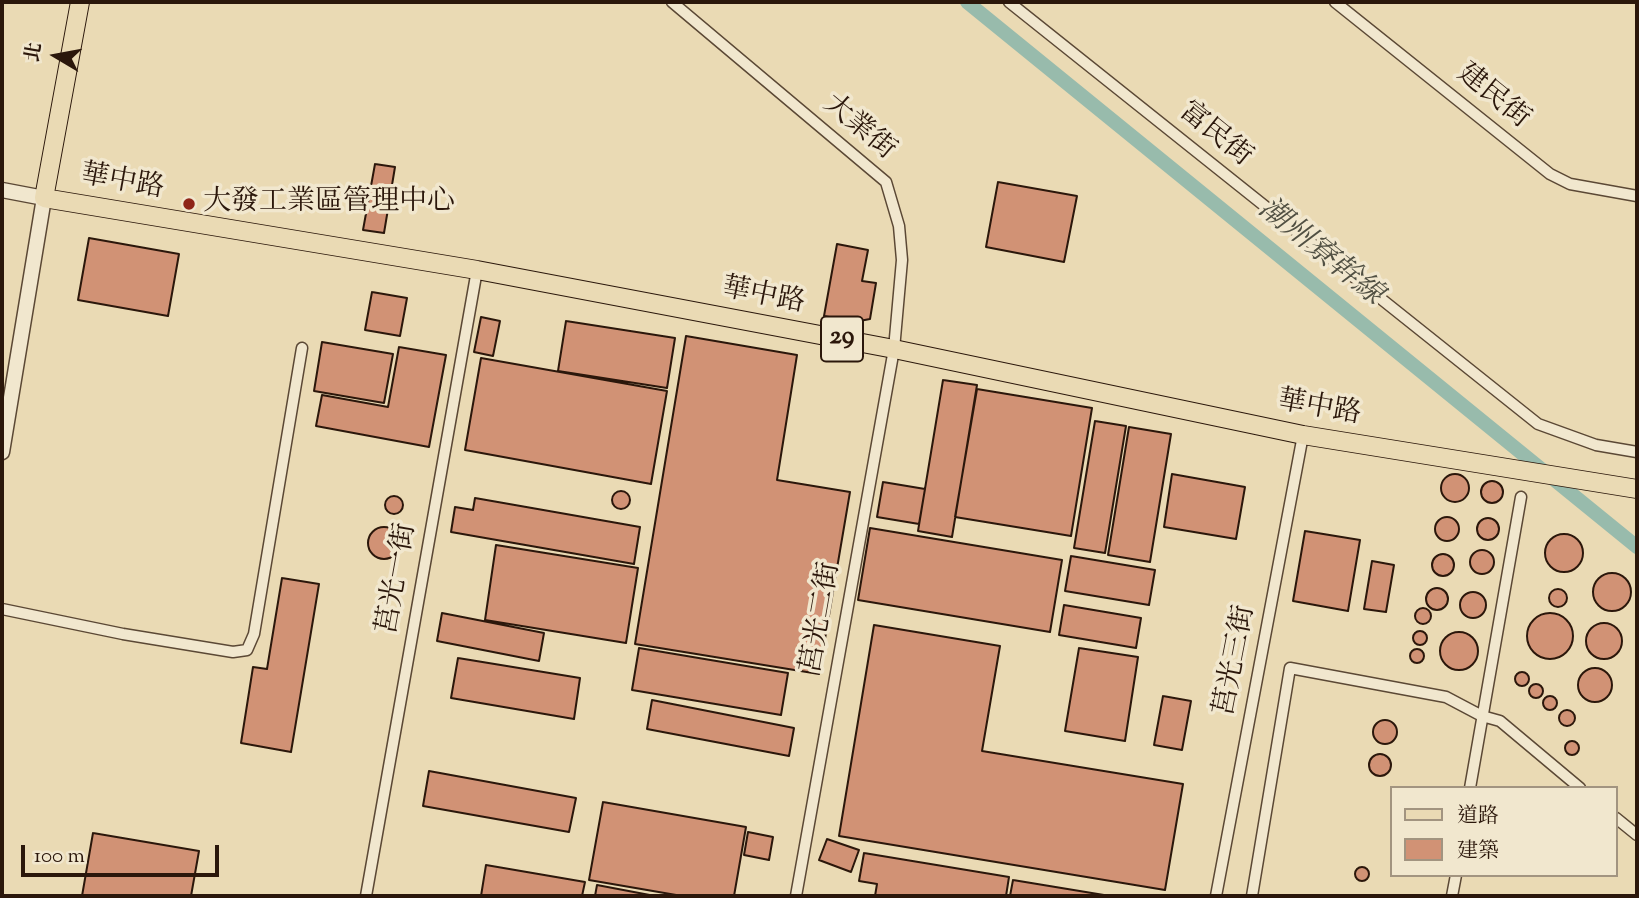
<!DOCTYPE html>
<meta charset="utf-8">
<style>
body{margin:0}
#map{position:relative;width:1639px;height:898px;overflow:hidden;background:#eadab4;font-family:"Sorts Mill Goudy","Noto Serif TC",serif}
canvas{display:block}
.frame{position:absolute;inset:0;border:4px solid #2b170b;pointer-events:none}
.legend{position:absolute;left:1390px;top:786px;width:228px;height:91px;box-sizing:border-box;background:#f1e7ce;border:2px solid #a29480;margin:0;padding:9px 12px;list-style:none;font-size:21px;color:#2b170b}
.legend li{display:flex;align-items:center;gap:14px;height:35px}
.legend b{width:35px;border:2px solid #a29480}
.north{position:absolute;left:21px;top:21px;width:70px;height:70px;-webkit-text-stroke:5px #f1e7ce;paint-order:stroke;rotate:280deg;font-size:19px;font-weight:700;line-height:28px;text-align:center;color:#2b170b}
.north::after{content:'';display:block;margin:auto;width:24px;height:32px;background:#2b170b;clip-path:polygon(50% 0,100% 100%,50% 72%,0 100%)}
.scale{position:absolute;left:21px;top:845px;width:198px;height:32px;box-sizing:border-box;border:4px solid #2b170b;border-top:0;padding-left:9px;font-size:21px;line-height:24px;white-space:nowrap;color:#2b170b;-webkit-text-stroke:5px #f1e7ce;paint-order:stroke}
</style>
<div id="map">
<canvas width="1639" height="898"></canvas>
<div class="frame"></div>
<ul class="legend">
<li><b style="height:9px;background:#eadab4"></b>道路</li>
<li><b style="height:19px;background:#d19275"></b>建築</li>
</ul>
<div class="north">北</div>
<div class="scale">100 m</div>
</div>
<script>
const ctx = document.querySelector('canvas').getContext('2d');
ctx.lineJoin = 'round';
function poly(rows) {
  const path = new Path2D();
  for (const r of rows) {
    if (r.length === 3) {
      path.moveTo(r[0] + r[2], r[1]);
      path.arc(r[0], r[1], r[2], 0, 2 * Math.PI);
      continue;
    }
    path.moveTo(r[0], r[1]);
    for (let i = 2; i < r.length; i += 2) path.lineTo(r[i], r[i + 1]);
  }
  return path;
}
function trace(path, color, width, dash) {
  ctx.strokeStyle = color;
  ctx.lineWidth = width;
  ctx.lineCap = dash ? 'butt' : 'round';
  ctx.setLineDash(dash || []);
  ctx.stroke(path);
}
function fillPath(path, color) {
  ctx.fillStyle = color;
  ctx.fill(path, 'evenodd');
}
function label(font, color, halo, rows, align = 'center') {
  ctx.font = font + ' "Sorts Mill Goudy","Noto Serif TC",serif';
  ctx.lineWidth = 7;
  ctx.setLineDash([]);
  ctx.textBaseline = 'middle';
  ctx.strokeStyle = halo;
  ctx.fillStyle = color;
  for (const [text, x, y, turn = 0] of rows) {
    ctx.save();
    ctx.translate(x, y);
    ctx.rotate((+turn || 0) * Math.PI / 180);
    ctx.textAlign = isNaN(turn) ? turn : align;
    if (halo) ctx.strokeText(text, 0, 0);
    ctx.fillText(text, 0, 0);
    ctx.restore();
  }
}
trace(poly([
 [967,2,1637,547]
]), '#98bbac', 14);
const building = poly([
 [375,164,395,167,384,233,363,230,375,164],
 [998,182,1077,196,1064,262,986,247,998,182],
 [89,238,179,254,168,316,78,300,89,238],
 [837,244,868,250,862,281,876,283,870,319,854,322,824,316,837,244],
 [372,292,407,298,400,336,365,330,372,292],
 [481,317,500,321,493,356,474,352,481,317],
 [566,321,675,338,667,388,558,371,566,321],
 [686,336,797,355,777,480,850,492,819,674,635,644,686,336],
 [322,342,393,354,384,403,314,391,322,342],
 [399,347,446,355,429,447,316,426,322,395,388,407,399,347],
 [481,358,667,391,651,484,465,450,481,358],
 [943,380,977,385,952,537,918,531,943,380],
 [977,389,1092,408,1071,536,955,517,977,389],
 [1095,421,1126,426,1105,553,1074,548,1095,421],
 [1129,427,1171,434,1150,562,1108,555,1129,427],
 [1455,488,14],
 [1172,474,1245,487,1236,539,1164,527,1172,474],
 [1492,492,11],
 [883,482,925,489,919,524,877,517,883,482],
 [621,500,9],
 [394,505,9],
 [475,498,640,527,634,564,451,532,455,507,473,510,475,498],
 [1447,529,12],
 [1488,529,11],
 [384,543,16],
 [870,528,1062,560,1050,632,858,600,870,528],
 [1305,531,1360,540,1348,611,1293,601,1305,531],
 [1564,553,19],
 [496,545,638,568,626,643,485,620,496,545],
 [1482,562,12],
 [1443,565,11],
 [1071,556,1155,570,1149,605,1065,591,1071,556],
 [1372,561,1394,565,1386,612,1364,609,1372,561],
 [1612,592,19],
 [282,578,319,584,291,752,241,743,253,667,267,669,282,578],
 [1437,599,11],
 [1558,598,9],
 [1473,605,13],
 [1064,605,1141,618,1136,648,1059,635,1064,605],
 [1423,616,8],
 [1550,636,23],
 [442,613,544,633,539,661,437,641,442,613],
 [1604,641,18],
 [874,625,1000,646,982,751,1183,784,1165,890,839,836,874,625],
 [1420,638,7],
 [1459,651,19],
 [639,648,788,673,781,715,632,690,639,648],
 [1079,648,1138,657,1125,741,1065,731,1079,648],
 [1417,656,7],
 [458,658,580,678,574,719,451,698,458,658],
 [1595,685,17],
 [1522,679,7],
 [1536,691,7],
 [1163,696,1191,701,1182,750,1154,745,1163,696],
 [1550,703,7],
 [652,700,794,728,789,756,647,729,652,700],
 [1567,718,8],
 [1385,732,12],
 [1572,748,7],
 [1380,765,11],
 [429,771,576,798,569,832,423,806,429,771],
 [603,802,746,827,734,896,682,896,589,880,603,802],
 [748,832,773,837,769,860,744,855,748,832],
 [93,833,199,851,191,896,82,896,93,833],
 [827,839,859,850,851,872,819,860,827,839],
 [864,853,1009,877,1006,896,875,896,877,884,859,881,864,853],
 [486,865,585,882,582,896,481,896,486,865],
 [1362,874,7],
 [1013,880,1110,896,1010,896,1013,880],
 [597,885,655,896,595,896,597,885]
]);
fillPath(building, '#d19275');
trace(building, '#2b170b', 2);
const minor = poly([
 [672,2,886,182,899,226,902,260,894,349,796,896],
 [1009,2,1538,424,1596,445,1637,452],
 [1335,2,1550,174,1570,184,1637,196],
 [2,609,123,634,233,652,247,650,254,634,302,348],
 [1470,788,1521,497],
 [1616,818,1637,835],
 [366,896,477,270],
 [1216,896,1303,435],
 [1252,896,1290,668,1446,697,1482,716,1500,721,1580,788],
 [1452,896,1456,875]
]);
const tertiary = poly([
 [2,190,44,198,2,452]
]);
const primary = poly([
 [80,2,44,198,477,270,894,349,1303,435,1637,489]
]);
trace(minor, '#5b4835', 13);
trace(tertiary, '#5b4835', 17);
trace(primary, '#2b170b', 20);
trace(minor, '#f1e7ce', 10);
trace(tertiary, '#f1e7ce', 14);
trace(primary, '#eadab4', 18);
for (const [x, y, r, color] of [
 [189,204,7,"#8f2418"]
]) {
  const dot = new Path2D();
  dot.arc(x, y, r, 0, 2 * Math.PI);
  ctx.fillStyle = color;
  ctx.fill(dot);
  trace(dot, '#f1e7ce', 2.5);
}
for (const [x, y, w] of [
 [842,339,42]
]) {
  const box = new Path2D();
  box.roundRect(x - w / 2, y - 22.5, w, 45, 5);
  ctx.fillStyle = '#f1e7ce';
  ctx.fill(box);
  trace(box, '#2b170b', 2);
}
label('bold 26px', '#2b170b', null, [
 ["29",842,339]
]);
label('28px', '#2b170b', '#f1e7ce', [
 ["建民街",1492,98,39],
 ["大業街",858,129,40],
 ["富民街",1214,136,39],
 ["華中路",122,184,10],
 ["華中路",763,298,11],
 ["華中路",1319,410,10],
 ["莒光一街",399,579,-80],
 ["莒光二街",823,618,-80],
 ["莒光三街",1237,661,-79]
]);
label('28px', '#2b170b', '#f1e7ce', [
 ["大發工業區管理中心",203,204]
], 'left');
label('italic 30px', '#515043', '#f1e7ce', [
 ["潮州寮幹線",1319,254,39]
]);
</script>
